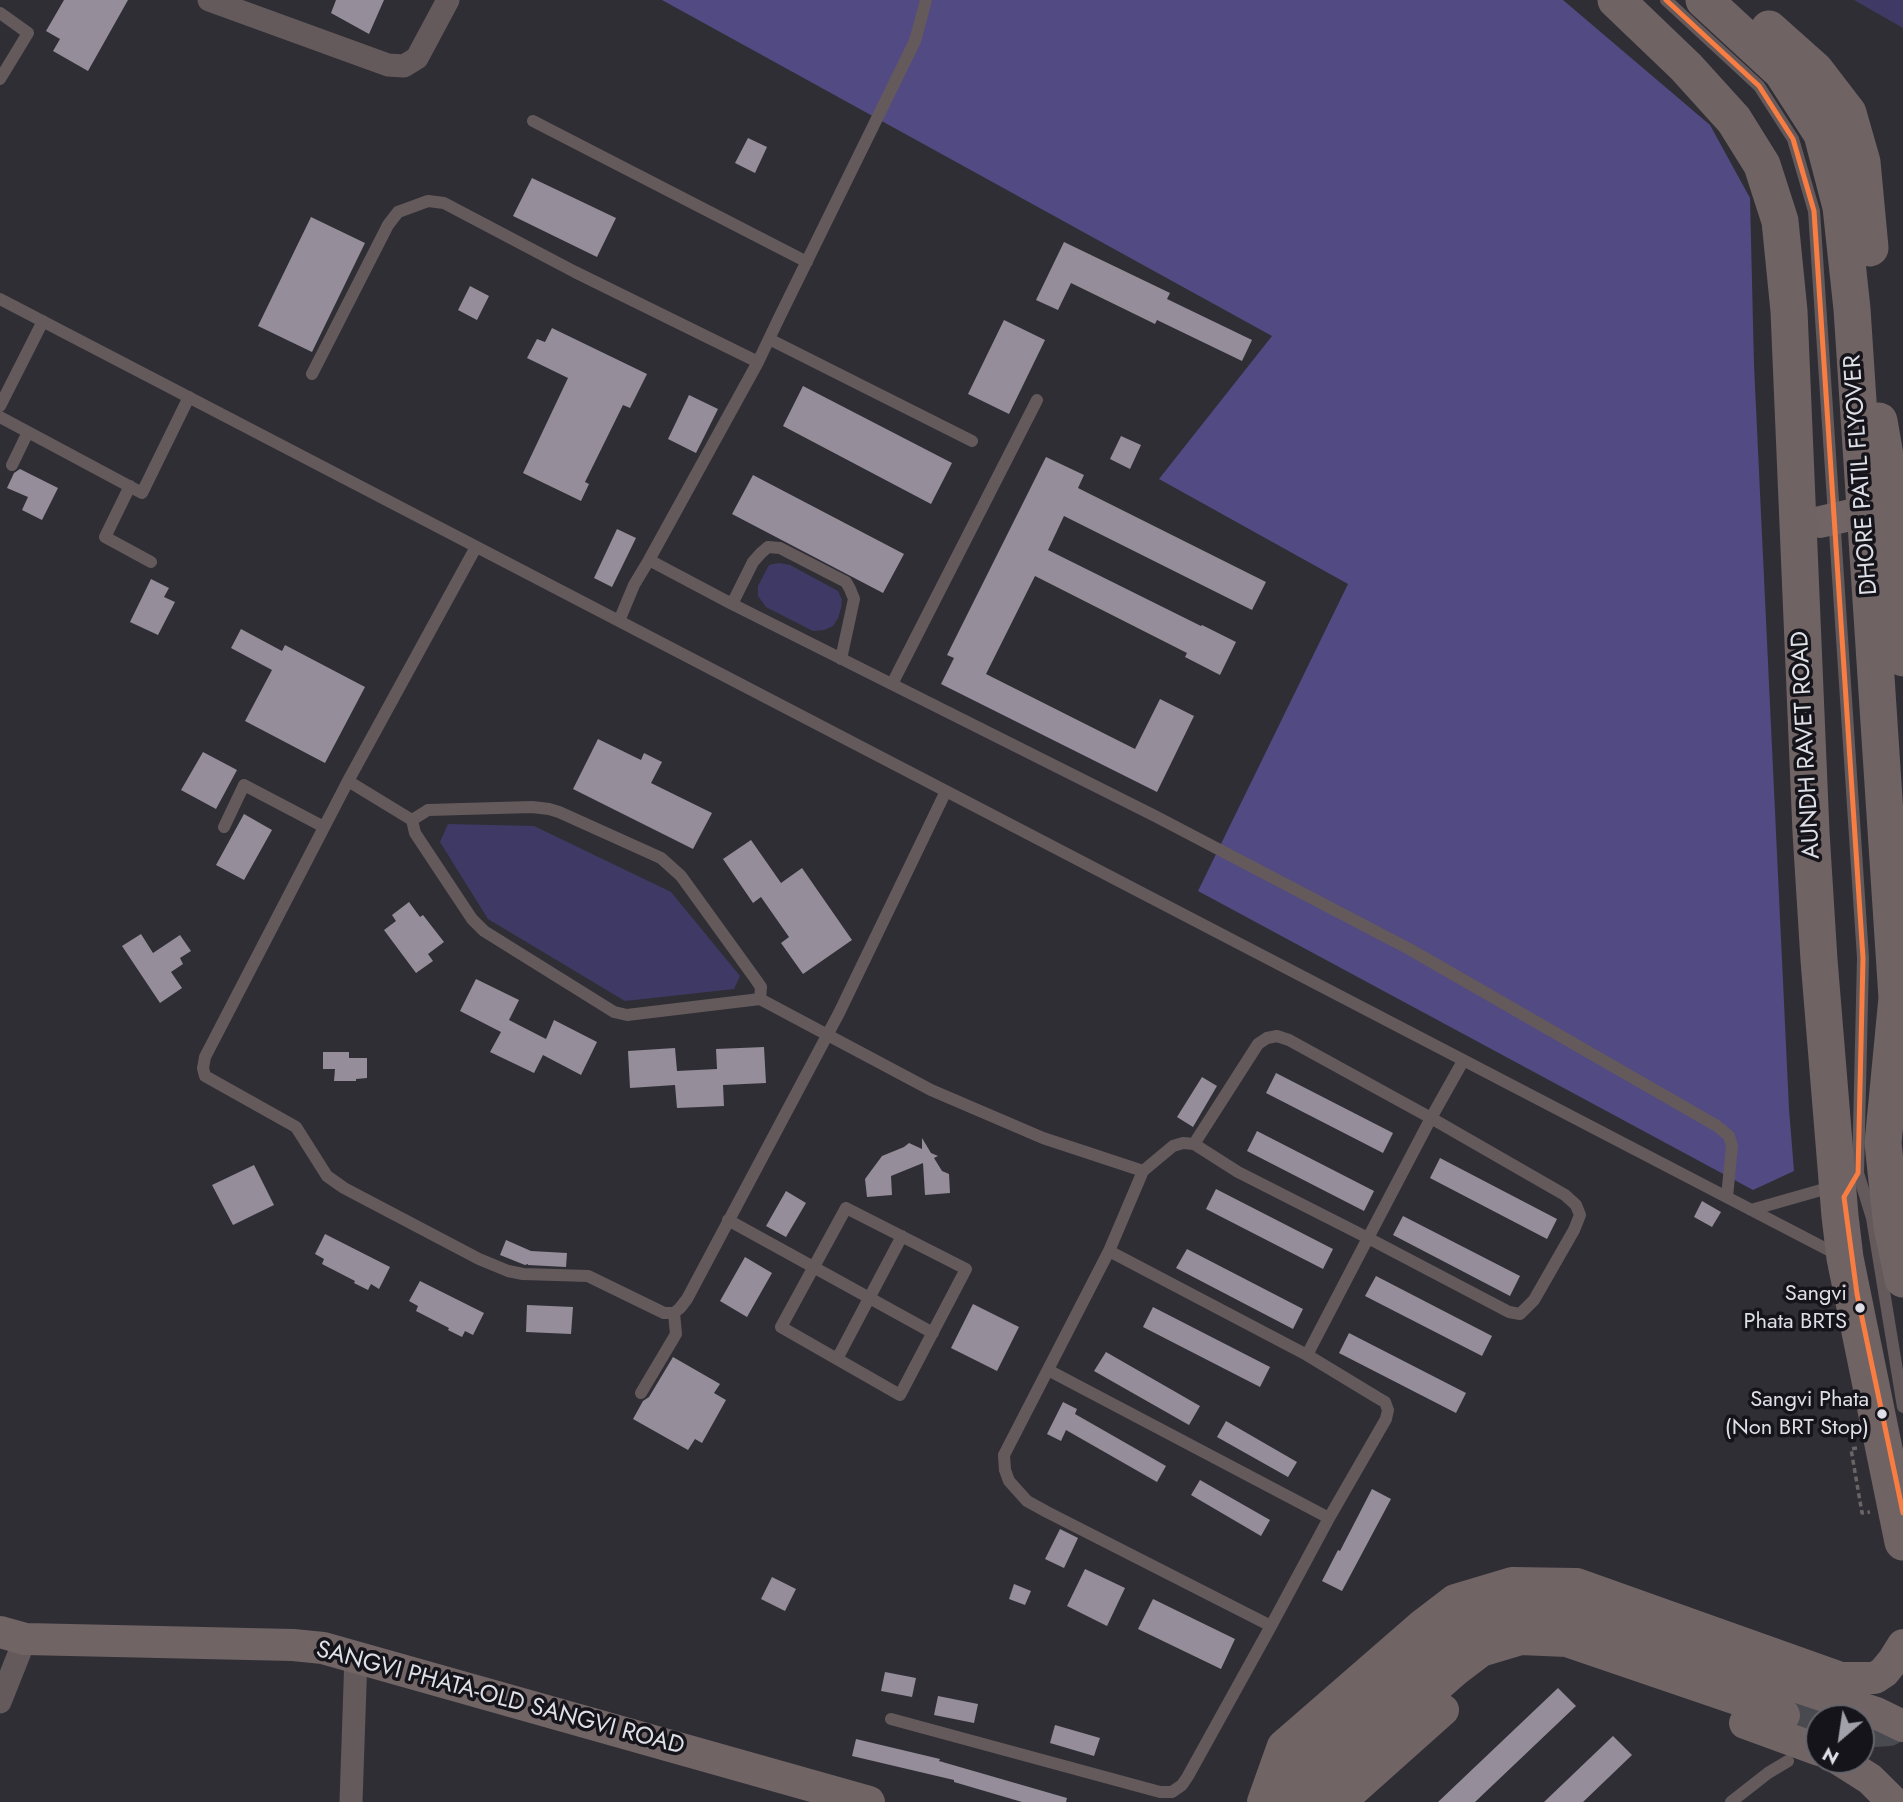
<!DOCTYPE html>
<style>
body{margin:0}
#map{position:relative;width:1903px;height:1802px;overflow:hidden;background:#2f2e35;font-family:Jost,sans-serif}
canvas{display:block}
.north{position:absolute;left:1805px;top:1704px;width:70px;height:70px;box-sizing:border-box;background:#15141a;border:2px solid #66656c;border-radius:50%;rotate:209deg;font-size:19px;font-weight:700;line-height:28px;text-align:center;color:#dfdfe8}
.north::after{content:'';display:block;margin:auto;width:24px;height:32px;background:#a1a1a9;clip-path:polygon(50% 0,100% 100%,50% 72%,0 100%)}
</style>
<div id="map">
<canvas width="1903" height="1802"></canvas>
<div class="north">N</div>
</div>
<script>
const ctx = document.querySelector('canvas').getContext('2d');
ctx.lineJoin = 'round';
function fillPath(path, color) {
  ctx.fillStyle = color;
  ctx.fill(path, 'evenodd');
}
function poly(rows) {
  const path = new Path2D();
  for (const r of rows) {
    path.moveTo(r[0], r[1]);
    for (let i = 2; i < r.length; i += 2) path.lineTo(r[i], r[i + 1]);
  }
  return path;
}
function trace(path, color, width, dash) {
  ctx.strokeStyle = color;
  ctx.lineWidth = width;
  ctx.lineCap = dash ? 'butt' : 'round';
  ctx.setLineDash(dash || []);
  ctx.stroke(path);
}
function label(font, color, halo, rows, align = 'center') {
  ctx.font = font + ' Jost,sans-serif';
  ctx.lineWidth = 7;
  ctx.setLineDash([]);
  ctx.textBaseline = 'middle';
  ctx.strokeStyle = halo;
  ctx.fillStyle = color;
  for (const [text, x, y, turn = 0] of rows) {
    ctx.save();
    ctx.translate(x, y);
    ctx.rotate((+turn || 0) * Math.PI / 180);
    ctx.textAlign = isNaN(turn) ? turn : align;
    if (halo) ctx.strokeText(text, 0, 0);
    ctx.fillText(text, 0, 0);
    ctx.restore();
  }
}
fillPath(poly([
 [1854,0,1903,0,1903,28],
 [779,563,790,565,838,591,842,600,841,608,838,618,833,626,824,630,813,631,766,607,758,596,758,586,769,565],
 [448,824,534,826,671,892,740,976,734,989,625,1001,488,919,440,842]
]), '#3f3a65');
fillPath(poly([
 [662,0,1563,0,1710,125,1750,198,1754,365,1789,1109,1794,1171,1753,1190,1198,891,1348,584,1159,479,1272,336]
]), '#524a82');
fillPath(poly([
 [64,0,128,0,88,71,53,51,60,39,46,31],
 [336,0,384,0,369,34,331,13],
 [748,138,767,147,755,173,735,163],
 [532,178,616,218,597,257,513,216],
 [311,217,365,243,312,352,258,326],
 [1064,242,1170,293,1167,299,1252,340,1242,361,1157,320,1155,324,1071,283,1058,310,1036,300],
 [470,286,489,296,477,320,458,310],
 [1004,320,1045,340,1009,414,968,394],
 [552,328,647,374,630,408,623,405,585,482,589,484,581,501,523,473,568,378,527,358,537,339,545,342],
 [803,386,952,463,931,504,783,426],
 [689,395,718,409,696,453,668,439],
 [1121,436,1141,445,1130,469,1110,459],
 [1046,457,1084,475,1078,488,1266,582,1252,610,1064,516,1048,550,1201,626,1202,625,1236,642,1220,675,1185,657,1187,653,1035,576,986,674,1135,749,1160,699,1194,716,1157,792,941,684,954,658,947,655],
 [20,469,58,488,42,520,22,510,28,497,7,488,14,473],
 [753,475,904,554,883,593,732,514],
 [617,529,636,538,612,587,594,578],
 [151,579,169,588,164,597,175,602,158,635,130,622],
 [241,629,282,651,285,645,365,687,325,763,245,721,272,670,231,648],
 [598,739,641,760,644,753,662,762,651,783,712,813,693,849,573,789],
 [203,752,237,770,216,809,181,790],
 [244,814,272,830,244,880,216,865],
 [751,840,781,883,802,868,852,940,803,974,781,943,789,937,761,897,753,903,723,859],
 [409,902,420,917,423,915,444,942,428,954,433,961,416,973,384,930,396,921,392,915],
 [141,934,153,953,180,935,191,951,180,958,183,964,171,972,182,988,160,1003,122,946],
 [476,979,519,1000,509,1020,546,1039,554,1020,597,1042,581,1075,543,1055,534,1073,490,1052,501,1032,460,1011],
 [764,1047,766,1083,723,1085,724,1106,677,1108,675,1085,630,1088,628,1051,675,1048,677,1071,717,1069,716,1049],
 [323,1052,349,1052,349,1058,367,1058,367,1078,356,1079,356,1081,334,1081,335,1069,323,1069],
 [1276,1073,1393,1133,1383,1153,1266,1093],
 [1202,1077,1217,1086,1193,1127,1177,1117],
 [1257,1131,1374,1191,1364,1211,1247,1151],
 [922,1138,931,1153,938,1156,934,1158,942,1171,949,1174,950,1193,925,1195,923,1163,891,1176,892,1195,867,1197,865,1179,882,1156,904,1147,909,1143,922,1149],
 [1440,1158,1557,1219,1547,1239,1430,1178],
 [254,1165,274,1205,233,1225,212,1185],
 [1216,1189,1333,1249,1323,1269,1206,1209],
 [786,1191,806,1203,786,1237,766,1226],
 [1702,1201,1721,1212,1712,1227,1694,1217],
 [1403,1216,1520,1276,1510,1296,1393,1235],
 [325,1234,390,1267,379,1289,371,1284,368,1290,354,1283,355,1281,322,1264,324,1259,315,1254],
 [506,1240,531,1251,567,1253,566,1267,528,1265,528,1264,525,1265,500,1255],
 [1187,1249,1303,1309,1293,1329,1176,1268],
 [745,1257,772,1273,747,1317,720,1301],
 [1376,1276,1492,1336,1482,1356,1365,1296],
 [420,1281,484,1313,473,1335,465,1331,462,1337,448,1330,449,1328,416,1311,418,1306,409,1301],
 [973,1304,1019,1327,997,1371,951,1348],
 [527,1305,573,1307,571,1334,526,1332],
 [1153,1307,1270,1367,1260,1387,1143,1327],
 [1349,1333,1466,1393,1456,1413,1339,1353],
 [1106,1352,1200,1406,1189,1425,1094,1371],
 [673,1357,720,1384,714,1393,726,1400,702,1443,695,1439,688,1450,633,1419,643,1401,649,1397],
 [1063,1402,1077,1409,1075,1414,1166,1466,1157,1482,1066,1430,1061,1441,1047,1434],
 [1226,1421,1297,1462,1288,1477,1217,1437],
 [1200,1480,1270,1520,1261,1536,1191,1495],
 [1372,1489,1391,1499,1342,1591,1322,1581,1338,1550,1340,1551],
 [1060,1529,1078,1538,1064,1568,1045,1559],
 [1085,1569,1125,1588,1107,1626,1067,1606],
 [772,1577,796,1589,785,1611,761,1599],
 [1014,1584,1031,1591,1025,1605,1009,1599],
 [1153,1599,1235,1639,1221,1669,1138,1629],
 [885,1672,916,1678,912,1697,881,1691],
 [1558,1688,1576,1706,1475,1802,1438,1802],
 [938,1696,978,1704,974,1723,934,1715],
 [1055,1725,1100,1738,1094,1756,1050,1743],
 [1613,1736,1632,1755,1583,1802,1544,1802],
 [856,1739,940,1759,939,1761,1067,1798,1066,1802,1022,1802,954,1782,954,1780,852,1756]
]), '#958d9a');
trace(poly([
 [1784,1715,1819,1726],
 [1861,1732,1889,1730,1903,1722]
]), '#494950', 32, [32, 16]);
trace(poly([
 [1857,1448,1851,1449,1862,1513,1870,1512]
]), '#6a6465', 3.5, [5, 3.5]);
trace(poly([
 [1666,0,1759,86,1793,139,1814,211,1863,958,1858,1173,1872,1218,1903,1407],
 [0,13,28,33,0,79],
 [533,121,807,262],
 [0,299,1838,1255],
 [769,339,972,441],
 [312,374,388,225,398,212,428,201,444,203,575,272,758,362],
 [0,406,43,321],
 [0,417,142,493,189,397],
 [12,465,28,432],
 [130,486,105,537,151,562],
 [476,547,348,781,205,1057,203,1068,205,1076,296,1127,327,1176,344,1188,479,1259,508,1271,523,1274,588,1276,664,1313,674,1313,680,1308,687,1299,839,1013,946,791],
 [649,560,758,362,779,318,915,41,926,0],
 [732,604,753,562,761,553,768,547,780,548,846,582,850,589,854,599,841,659],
 [619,621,634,585,649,560,732,604,1155,816,1411,950,1717,1126,1729,1136,1732,1146,1727,1197],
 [892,684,1037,400],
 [348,781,412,820,415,833,472,919,484,931,614,1012,627,1015,760,999,931,1090,1043,1138,1143,1171,1173,1146,1183,1143,1194,1144,1258,1044,1267,1038,1277,1036,1289,1040,1431,1118,1463,1061],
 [412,820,428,810,532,807,549,809,559,812,661,858,681,876,754,977,761,987,760,999],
 [224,827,244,785,324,827],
 [1194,1144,1238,1172,1368,1238,1509,1312,1520,1314,1534,1300,1574,1230,1580,1215,1576,1205,1565,1195,1431,1118,1368,1238,1307,1355],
 [846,1208,966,1269,900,1395,781,1327,846,1208],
 [1751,1210,1835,1186],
 [728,1220,933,1333],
 [1109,1251,1004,1455,1005,1470,1009,1481,1027,1501,1047,1512,1271,1626],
 [837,1359,902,1236],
 [1048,1370,1329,1518],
 [641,1393,676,1334,674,1313],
 [891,1719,1160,1792,1172,1792,1182,1785,1188,1776,1271,1626,1329,1518,1386,1419,1388,1410,1385,1402,1378,1398,1307,1355,1109,1251,1143,1171],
 [1731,1802,1768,1773,1788,1761]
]), '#655a5b', 12);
trace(poly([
 [209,0,388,65,404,66,417,58,448,0],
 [0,1702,25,1639],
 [351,1802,356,1656]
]), '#655a5b', 23);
trace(poly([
 [1820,522,1890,506],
 [0,1632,25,1639,293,1645,323,1648,869,1802],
 [1745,1723,1819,1750],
 [1840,1760,1870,1779,1893,1802],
 [1263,1802,1283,1746,1421,1626,1455,1600,1512,1583,1577,1584,1841,1678,1875,1678,1884,1672,1893,1661,1903,1645],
 [1276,1802,1301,1767,1439,1648,1468,1625,1517,1611,1572,1612,1876,1713,1903,1726],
 [1300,1802,1320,1789,1456,1670,1481,1651,1521,1639,1567,1641,1784,1715],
 [1340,1802,1443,1710]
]), '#716465', 32);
trace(poly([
 [1616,0,1686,67,1734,120,1762,165,1780,221,1789,311,1811,832,1819,960,1840,1216,1845,1258,1903,1542],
 [1704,0,1782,72,1822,134,1841,207,1852,309,1897,998,1883,1143,1892,1227,1903,1279],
 [1769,29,1815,70,1848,113,1862,162,1870,248],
 [1879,421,1890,484,1901,504,1894,520,1891,646,1903,658]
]), '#706364', 37);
trace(poly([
 [1666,0,1759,86,1793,139,1814,211,1863,958,1858,1173,1844,1197,1857,1294,1903,1513]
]), '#f77d43', 5);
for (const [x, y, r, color] of [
 [1860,1308,6,"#dfdfe8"],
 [1882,1414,6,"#dfdfe8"]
]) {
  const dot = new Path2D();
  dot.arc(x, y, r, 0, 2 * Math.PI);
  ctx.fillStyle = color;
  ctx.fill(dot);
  trace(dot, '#15141a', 2.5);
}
label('22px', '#dfdfe8', '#15141a', [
 ["Sangvi",1847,1295],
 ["Phata BRTS",1847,1323],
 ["Sangvi Phata",1869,1401],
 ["(Non BRT Stop)",1869,1429]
], 'right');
label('24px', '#dfdfe8', '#15141a', [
 ["DHORE PATIL FLYOVER",1862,475,-94],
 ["AUNDH RAVET ROAD",1807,745,-93],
 ["SANGVI PHATA-OLD SANGVI ROAD",500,1699,15]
]);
</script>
